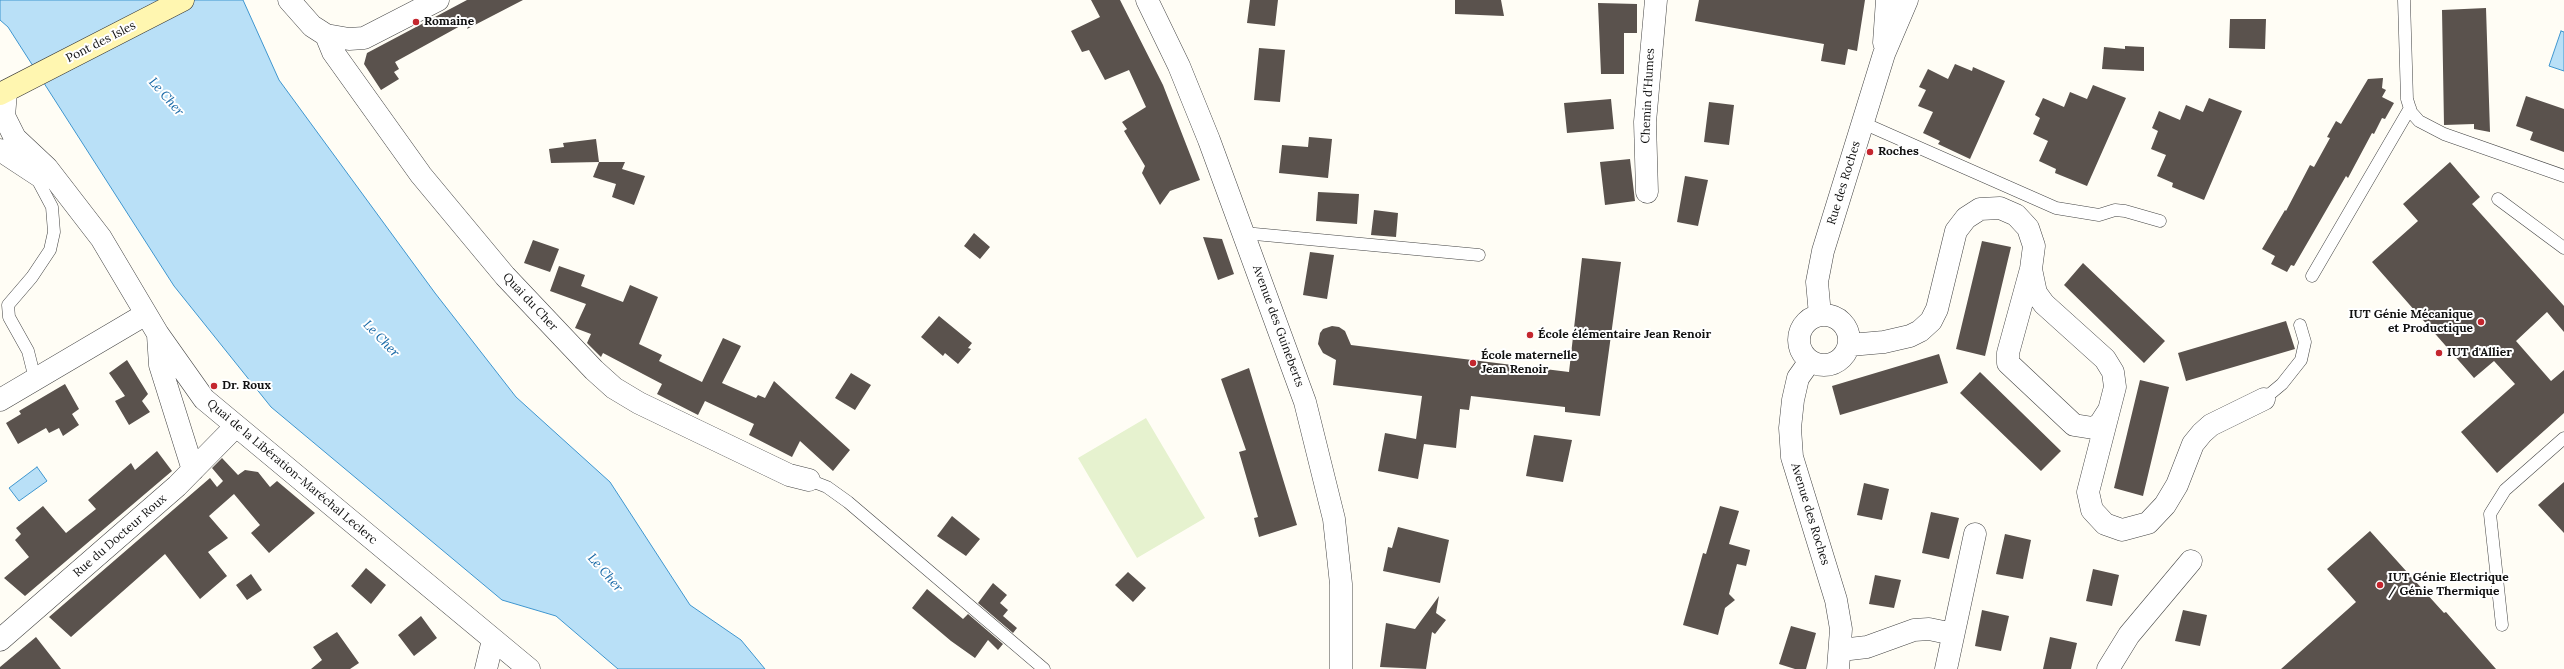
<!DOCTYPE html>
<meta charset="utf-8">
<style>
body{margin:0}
canvas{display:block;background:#fffdf5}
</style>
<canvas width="2564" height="669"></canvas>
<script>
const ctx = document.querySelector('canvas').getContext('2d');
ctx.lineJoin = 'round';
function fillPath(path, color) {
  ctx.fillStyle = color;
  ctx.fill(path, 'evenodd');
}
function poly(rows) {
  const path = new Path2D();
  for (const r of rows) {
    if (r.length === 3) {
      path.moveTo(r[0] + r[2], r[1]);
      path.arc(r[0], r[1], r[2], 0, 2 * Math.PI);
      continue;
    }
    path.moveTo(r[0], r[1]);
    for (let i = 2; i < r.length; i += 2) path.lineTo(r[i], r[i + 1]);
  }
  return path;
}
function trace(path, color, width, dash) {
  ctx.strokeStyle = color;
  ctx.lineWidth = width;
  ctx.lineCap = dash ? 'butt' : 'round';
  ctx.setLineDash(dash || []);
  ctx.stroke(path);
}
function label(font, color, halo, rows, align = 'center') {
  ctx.font = font + ' Lora,serif';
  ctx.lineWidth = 4;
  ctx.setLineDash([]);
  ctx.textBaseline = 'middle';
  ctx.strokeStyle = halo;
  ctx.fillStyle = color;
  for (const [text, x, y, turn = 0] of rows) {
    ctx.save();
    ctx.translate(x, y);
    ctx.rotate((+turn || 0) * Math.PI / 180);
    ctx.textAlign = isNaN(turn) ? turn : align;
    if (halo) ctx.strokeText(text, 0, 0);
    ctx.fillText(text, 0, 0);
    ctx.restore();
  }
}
fillPath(poly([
 [1146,418,1205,518,1137,558,1078,458]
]), '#e6f2cf');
const water = poly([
 [0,0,243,0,279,80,435,293,516,397,610,482,690,605,741,640,765,669,618,669,556,616,502,600,271,407,174,286,8,27,0,20,0,0],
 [2561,31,2564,32,2564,71,2549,66,2561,31],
 [37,467,47,481,19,501,9,488,37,467]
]);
fillPath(water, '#b9e0f7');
trace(water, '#3f96cf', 1);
fillPath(poly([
 [467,0,523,0,467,29,471,20,395,62,399,69,394,72,399,79,381,90,364,64,367,53],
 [1091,0,1120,0,1163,85,1200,180,1170,191,1160,205,1142,173,1145,166,1124,131,1127,129,1122,122,1146,107,1129,70,1105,80,1089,50,1082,52,1071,31,1100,17],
 [1250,0,1278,0,1275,26,1247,23],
 [1455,0,1501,0,1504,16,1455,14],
 [1699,0,1865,0,1857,51,1848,49,1845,65,1821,61,1824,44,1695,21],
 [1598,3,1637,4,1637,33,1624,33,1624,74,1601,74],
 [2486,8,2490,132,2474,129,2474,124,2444,125,2442,10],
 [2230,19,2266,19,2265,49,2229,48],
 [2125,46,2144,47,2144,71,2102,69,2104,47,2125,49],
 [1259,48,1285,50,1280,102,1254,100],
 [1955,64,1972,71,1973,67,2005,81,1970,159,1938,144,1940,141,1923,133,1933,112,1918,106,1926,90,1919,87,1928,69,1948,79],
 [2383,78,2382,88,2386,90,2382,97,2394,103,2385,119,2382,118,2374,134,2372,133,2348,178,2346,176,2294,266,2291,265,2287,272,2271,264,2275,256,2262,249,2285,210,2286,211,2310,165,2314,167,2330,138,2327,137,2336,121,2341,124,2368,79],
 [2093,85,2126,98,2087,186,2055,173,2056,169,2039,161,2048,141,2033,134,2040,118,2035,115,2043,98,2064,107,2070,92,2087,99],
 [2526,96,2564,109,2564,152,2530,140,2533,132,2516,126],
 [2209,98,2242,111,2204,200,2172,187,2173,183,2157,176,2166,155,2151,149,2158,131,2152,128,2159,111,2180,120,2186,105,2203,112],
 [1611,99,1614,129,1567,133,1564,103],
 [1709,102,1734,105,1729,145,1704,142],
 [1309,137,1332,139,1328,178,1279,173,1282,145,1308,147],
 [596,139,599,162,625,162,622,169,645,176,634,205,612,197,616,184,593,177,599,162,551,163,549,149,564,147,563,143],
 [1630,159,1635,201,1605,205,1600,162],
 [2450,162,2480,197,2472,204,2564,306,2564,332,2547,312,2516,341,2551,381,2564,370,2564,413,2497,473,2461,432,2515,384,2494,361,2474,378,2372,262,2418,221,2403,204],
 [1685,176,1708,180,1698,226,1677,222],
 [1318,192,1359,194,1357,224,1316,221],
 [1374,210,1398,213,1396,237,1371,235],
 [974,233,990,247,980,259,964,246],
 [1203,237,1222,239,1234,274,1218,280],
 [533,240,559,249,550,272,524,263],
 [1982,241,2011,247,1985,356,1956,349],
 [1310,252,1334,255,1327,299,1303,295],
 [1582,258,1621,262,1600,416,1565,412,1565,407,1471,396,1469,410,1460,409,1456,448,1424,444,1418,479,1378,471,1385,433,1416,439,1422,396,1333,385,1336,360,1323,353,1318,344,1320,333,1323,329,1332,326,1339,327,1345,331,1351,345,1569,372],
 [2083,263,2165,341,2144,363,2064,285],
 [559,266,585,275,581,286,623,302,630,285,658,297,639,344,662,355,659,361,702,382,723,338,741,346,722,383,756,398,758,395,765,398,774,381,850,450,833,471,800,441,792,457,749,435,754,424,705,401,698,415,657,394,662,384,603,353,601,357,587,343,591,334,575,328,586,304,550,291],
 [939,316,972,343,968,348,971,349,958,364,945,353,943,356,921,337],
 [2286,321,2295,349,2186,381,2178,353],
 [1939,354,1948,383,1840,415,1832,386],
 [127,360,148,394,142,401,150,412,129,425,115,401,125,396,109,373],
 [1249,368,1297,525,1259,537,1254,518,1258,517,1239,452,1246,450,1221,379],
 [1980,372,2061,451,2041,471,1960,393],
 [851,373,871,385,855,410,835,398],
 [2140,380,2169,387,2143,496,2114,488],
 [65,384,79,409,72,414,79,425,63,436,59,428,49,433,46,428,18,444,6,423,21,414,19,411],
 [1534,435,1572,440,1563,482,1526,476],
 [157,451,172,471,25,596,4,578,29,557,15,540,21,534,16,528,43,506,66,533,96,509,88,500,131,463,135,470],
 [222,458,238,475,245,470,258,472,270,487,277,481,315,513,269,553,251,533,260,525,234,494,209,516,228,538,208,552,227,576,200,599,165,554,71,637,49,617,210,478,217,487,223,481,212,468],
 [2564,482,2564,533,2538,505],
 [1864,483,1889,489,1882,520,1857,515],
 [1720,506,1739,511,1729,544,1750,550,1746,566,1737,564,1729,594,1735,600,1725,608,1718,635,1683,625,1703,553,1706,554],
 [1931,512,1959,518,1949,559,1922,553],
 [952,516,980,539,966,556,937,536],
 [1398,527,1449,540,1440,583,1383,571,1388,547,1392,548],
 [2370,531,2444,613,2446,612,2496,669,2281,669,2356,602,2327,569],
 [2005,534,2031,540,2023,579,1996,574],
 [366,568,386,585,371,604,351,586],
 [2093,569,2119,575,2112,606,2086,601],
 [1128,572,1146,588,1133,602,1115,585],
 [251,574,262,590,247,600,236,585],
 [1875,575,1901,580,1894,608,1869,604],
 [993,583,1007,595,1000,603,1008,610,1003,616,1017,628,1013,633,978,603],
 [927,589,963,619,968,614,1003,644,998,650,988,640,975,658,951,641,912,608],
 [1439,596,1436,613,1446,620,1435,634,1432,632,1426,669,1380,667,1386,623,1415,629],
 [1982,610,2009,616,2001,651,1975,646],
 [2183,610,2207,615,2200,646,2175,641],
 [421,616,437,638,414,656,398,635],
 [1791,626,1816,633,1806,669,1795,669,1779,664],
 [337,632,359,663,350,669,311,669,322,660,313,647],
 [36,637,61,669,0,669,0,667],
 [2050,637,2077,643,2071,669,2043,669]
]), '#5a524d');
const service = poly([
 [2404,0,2407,99,2411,112,2419,121,2444,134,2564,176],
 [1863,123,2056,208,2099,215,2115,210,2125,211,2160,221],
 [2498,199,2564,248],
 [1244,233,1479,255],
 [2312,276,2410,108],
 [35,379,28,351,9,317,8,305,32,277,50,250,54,232,52,207,36,177],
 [2264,399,2282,384,2301,360,2305,342,2300,325],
 [809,480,827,487,848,502,1044,669],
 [2502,625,2490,514,2505,490,2564,438]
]);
const minor = poly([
 [289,0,312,26,326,35,349,39,364,38,438,0],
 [326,35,333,52,421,175,505,276,594,370,614,388,639,403,789,475,809,480],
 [1884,43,1887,0],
 [6,92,4,116,15,138,47,168,101,238,158,334,204,399,529,669],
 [0,150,44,179],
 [1647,192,1645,122,1656,0],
 [2031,269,2036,293,2044,304,2105,359,2113,372,2115,387,2088,492,2092,510,2105,524,2122,530,2148,523,2165,505,2177,485,2193,444,2202,433,2211,425,2264,399],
 [1824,340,25],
 [1820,315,1817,282,1823,251,1884,54,1907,0],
 [158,335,160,365,193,470],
 [1850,345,1884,342,1910,336,1920,331,1931,321,1937,309,1956,231,1966,218,1980,209,2000,208,2016,215,2028,228,2034,246,2031,269,2008,353,2008,363,2074,425,2093,428,2100,424,2109,410],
 [1810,361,1798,378,1793,400,1790,428,1792,457,1836,600,1841,629,1838,669],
 [0,400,146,314],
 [0,640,177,486,235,427],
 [1841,650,1867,647,1914,630,1929,629,1953,634],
 [486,669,493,640],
 [1946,669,1975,534],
 [2108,669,2129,635,2191,561]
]);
const tertiary = poly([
 [1147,0,1179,66,1209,140,1305,402,1334,519,1341,584,1341,669]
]);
const secondary = poly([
 [0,94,183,0]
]);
trace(service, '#444', 13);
trace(minor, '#444', 23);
trace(tertiary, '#444', 23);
trace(secondary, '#333', 23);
trace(service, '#fff', 12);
trace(minor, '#fff', 22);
trace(tertiary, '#fff', 22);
trace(secondary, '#fff6b0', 22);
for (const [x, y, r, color] of [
 [416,22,4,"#c4262e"],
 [1870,152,4,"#c4262e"],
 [2481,322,4,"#c4262e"],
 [1530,335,4,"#c4262e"],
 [2439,353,4,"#c4262e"],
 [1473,363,4,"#c4262e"],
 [214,386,4,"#c4262e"],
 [2380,585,4,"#c4262e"]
]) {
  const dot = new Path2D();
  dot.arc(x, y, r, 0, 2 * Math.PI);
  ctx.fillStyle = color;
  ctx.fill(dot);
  trace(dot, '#fff', 1.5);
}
label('bold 12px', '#111', '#fff', [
 ["Romaine",424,22],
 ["Roches",1878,152],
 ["IUT Génie Mécanique",2473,315,"right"],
 ["et Productique",2473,329,"right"],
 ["École élémentaire Jean Renoir",1538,335],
 ["IUT d'Allier",2447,353],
 ["École maternelle",1481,356],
 ["Jean Renoir",1481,370],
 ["Dr. Roux",222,386],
 ["IUT Génie Electrique",2388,578],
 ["/ Génie Thermique",2388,592]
], 'left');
label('12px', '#111', '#fff', [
 ["Pont des Isles",101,42,-27],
 ["Chemin d'Humes",1648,96,-87],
 ["Rue des Roches",1844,183,-73],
 ["Quai du Cher",530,302,47],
 ["Avenue des Guineberts",1278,326,70],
 ["Quai de la Libération-Maréchal Leclerc",292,472,40],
 ["Avenue des Roches",1810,514,73],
 ["Rue du Docteur Roux",120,536,-41]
]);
label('italic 13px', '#1768a6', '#fff', [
 ["Le Cher",166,97,49],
 ["Le Cher",381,339,46],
 ["Le Cher",605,573,49]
]);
</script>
